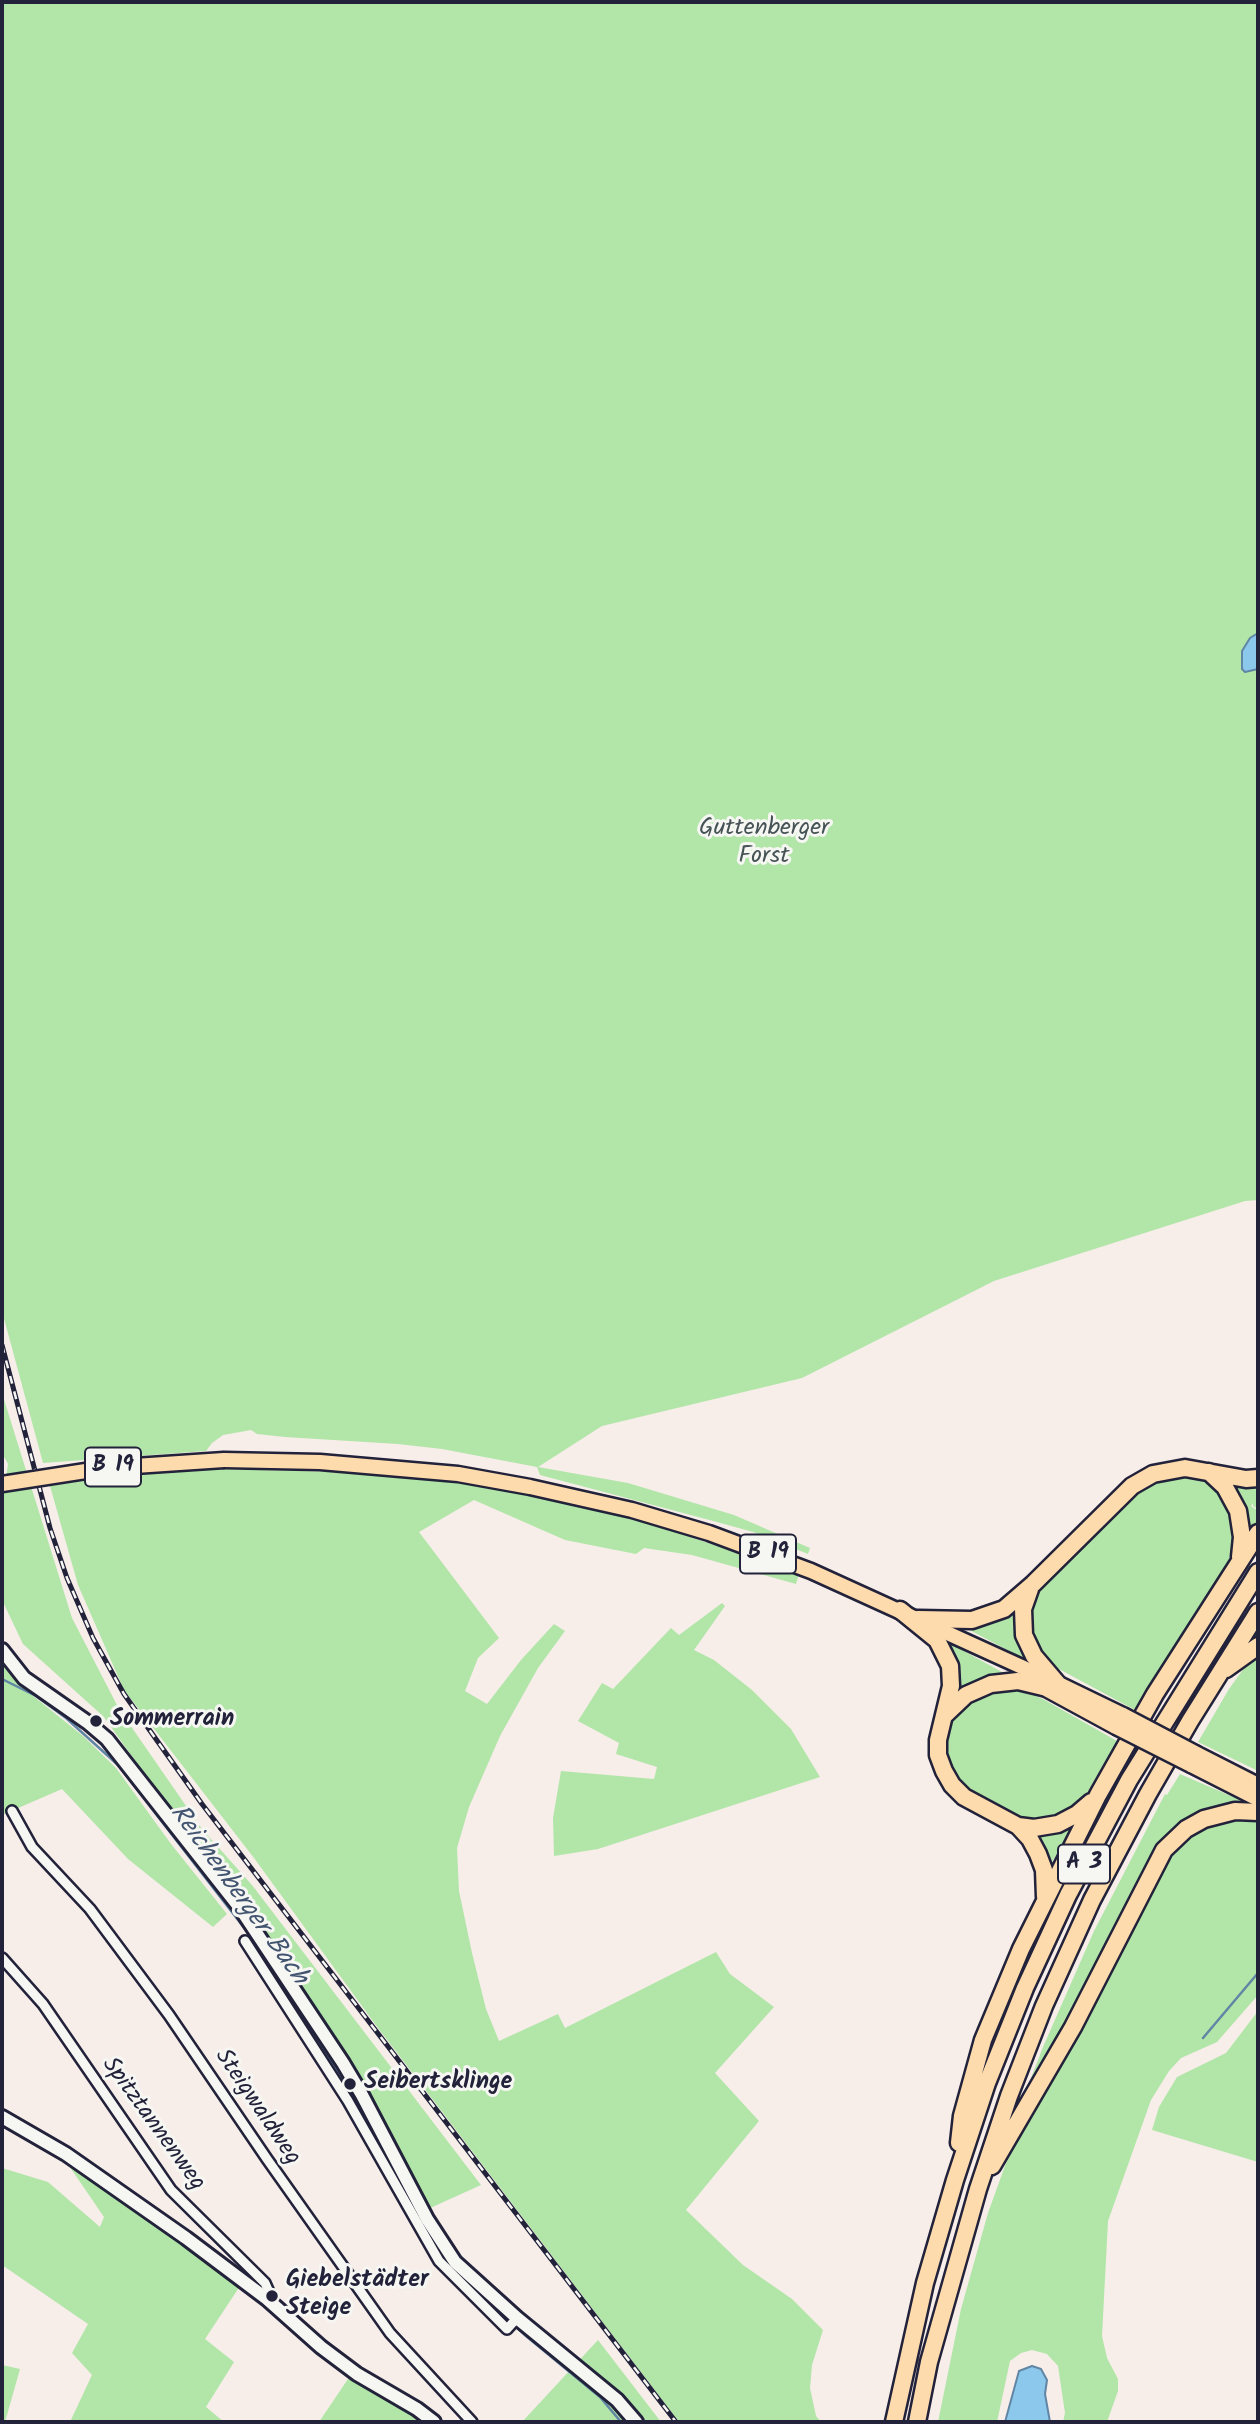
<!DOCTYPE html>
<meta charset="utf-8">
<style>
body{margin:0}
#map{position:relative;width:1260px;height:2424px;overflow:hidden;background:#f7ede9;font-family:Kalam,sans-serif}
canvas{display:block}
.frame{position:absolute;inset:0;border:4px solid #22223b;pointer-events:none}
</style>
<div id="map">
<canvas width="1260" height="2424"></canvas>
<div class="frame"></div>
</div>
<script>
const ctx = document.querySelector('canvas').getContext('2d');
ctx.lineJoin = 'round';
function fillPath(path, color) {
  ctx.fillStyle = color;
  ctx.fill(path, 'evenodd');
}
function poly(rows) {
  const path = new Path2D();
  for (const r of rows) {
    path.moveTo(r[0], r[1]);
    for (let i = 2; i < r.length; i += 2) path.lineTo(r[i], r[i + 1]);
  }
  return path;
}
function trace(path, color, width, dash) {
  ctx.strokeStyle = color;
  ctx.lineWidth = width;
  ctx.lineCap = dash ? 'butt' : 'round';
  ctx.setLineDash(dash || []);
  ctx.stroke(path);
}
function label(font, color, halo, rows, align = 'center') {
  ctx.font = font + ' Kalam,sans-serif';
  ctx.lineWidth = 6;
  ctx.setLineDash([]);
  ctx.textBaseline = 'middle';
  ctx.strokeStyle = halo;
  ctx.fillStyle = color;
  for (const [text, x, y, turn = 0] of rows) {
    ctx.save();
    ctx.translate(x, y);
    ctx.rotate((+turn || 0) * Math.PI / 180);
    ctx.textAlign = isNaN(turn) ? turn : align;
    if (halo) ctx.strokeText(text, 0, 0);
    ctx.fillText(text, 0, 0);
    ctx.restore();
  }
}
fillPath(poly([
 [2,2,1258,2,1258,1200,1245,1201,994,1281,802,1378,602,1426,538,1467,628,1483,734,1515,810,1548,808,1554,753,1532,717,1522,540,1475,537,1467,442,1449,398,1444,285,1437,257,1434,251,1430,223,1435,212,1443,206,1451,43,1463,2,1311],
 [2,1393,72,1618,119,1709,202,1829,252,1885,481,2185,428,2209,240,1899,150,1782,104,1717,23,1644,2,1600,2,1506,8,1464,2,1453],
 [219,1469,380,1473,434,1479,549,1498,626,1515,799,1574,796,1584,692,1555,644,1548,636,1554,565,1540,474,1500,419,1532,499,1638,478,1658,465,1691,487,1704,521,1660,554,1624,565,1631,538,1668,500,1736,469,1807,457,1848,459,1891,472,1953,486,2009,499,2041,558,2014,565,2028,716,1952,730,1974,774,2007,715,2073,759,2121,686,2210,743,2265,792,2299,823,2330,812,2365,810,2388,816,2416,821,2422,679,2422,378,2028,254,1858,124,1690,78,1585,50,1486,117,1476],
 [1175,1474,1202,1479,1221,1494,1231,1511,1235,1539,1231,1557,1216,1583,1135,1710,1046,1662,1032,1643,1028,1619,1033,1596,1048,1576,1133,1494,1149,1481],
 [1225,1480,1258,1481,1258,1509,1253,1506,1253,1503,1251,1506,1258,1511,1258,1521,1248,1537],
 [1022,1598,1028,1661,962,1626],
 [722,1603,725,1606,694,1650,714,1660,752,1690,791,1729,820,1777,598,1849,554,1856,553,1818,561,1771,654,1779,657,1767,616,1754,619,1743,578,1721,602,1683,613,1689,671,1628,679,1635],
 [951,1644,1002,1672,1003,1676,957,1696,950,1651],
 [1258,1653,1258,1771,1198,1742,1229,1689,1247,1664],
 [2,1663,17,1683,83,1736,116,1768,171,1844,227,1914,213,1927,128,1859,62,1789,2,1815],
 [1017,1688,1043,1699,1117,1741,1084,1798,1073,1809,1047,1821,1025,1820,1008,1814,970,1793,952,1773,946,1759,946,1731,950,1721,975,1694],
 [1180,1774,1240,1800,1238,1805,1212,1808,1180,1824,1166,1836,1151,1855,1067,2024,1019,2109,1043,2047,1094,1931,1165,1794,1167,1795],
 [1240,1821,1258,1822,1258,1995,1217,2042,1181,2058,1169,2071,1151,2100,1108,2221,1102,2336,1107,2358,1118,2379,1118,2391,1107,2422,1063,2422,1065,2413,1058,2366,1047,2354,1032,2350,1021,2353,1010,2361,997,2422,938,2422,961,2309,988,2213,1006,2163,1018,2140,1066,2056,1155,1877,1177,1844,1200,1828],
 [1073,1824,1072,1829,1050,1865,1035,1832],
 [1258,2011,1258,2162,1152,2130,1159,2107,1177,2077,1226,2053],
 [65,2160,240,2286,205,2339,234,2362,206,2407,224,2422,70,2422,92,2375,72,2353,88,2324,2,2265,2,2168,48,2182,100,2227,104,2217],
 [598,2340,661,2422,522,2422],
 [2,2365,20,2369,5,2422,2,2422],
 [350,2376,421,2422,319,2422]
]), '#b1e6a8');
const water = poly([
 [1258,633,1258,669,1245,672,1242,669,1242,651,1250,638,1258,633],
 [1032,2366,1041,2369,1047,2380,1045,2394,1050,2422,1005,2422,1019,2371,1032,2366]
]);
fillPath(water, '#8bc8eb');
trace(water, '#6186a5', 2);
trace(poly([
 [2,1679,36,1696,66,1718,118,1765,252,1938],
 [272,1967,376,2135,416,2211],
 [1203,2038,1258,1973],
 [457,2271,526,2336,600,2397,621,2422]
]), '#6186a5', 2.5);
const street = poly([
 [12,1811,32,1847,90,1909,169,2015,267,2159,390,2333,472,2422],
 [245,1941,348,2101,439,2261,507,2329,517,2318],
 [2,1958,43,2004,171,2190,265,2283,273,2301]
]);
const secondary = poly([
 [2,1650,24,1678,87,1722,107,1739,240,1908,343,2063,362,2095,427,2219,455,2262,517,2318,617,2400,636,2422],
 [2,2117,66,2154,186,2238,267,2299,321,2347,357,2374,417,2409,434,2422]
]);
const primary = poly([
 [224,1460,320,1462,458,1474,530,1487,632,1510,709,1533,811,1571,1057,1683,1123,1715],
 [1035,1683,1116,1727],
 [1197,1754,1258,1785],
 [1191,1765,1258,1799]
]);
const highway = poly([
 [1209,1472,1225,1487,1238,1511,1242,1537,1240,1557],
 [1030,1589,1023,1609,1024,1635,1034,1656,1057,1683],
 [900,1610,937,1640,950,1666,951,1686,938,1740,938,1755,944,1771,952,1785,964,1797,1018,1826,1030,1839,1038,1854,1044,1870,1045,1897],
 [918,1619,972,1620,1004,1609,1033,1584,1132,1486,1153,1474,1185,1468,1246,1479,1258,1478],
 [1226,1669,1258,1646],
 [945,1715,966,1695,991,1684,1018,1681,1043,1687],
 [1018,1826,1034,1828,1058,1824,1077,1814,1091,1802],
 [959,2143,962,2116,983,2040,1021,1949,1098,1795,1155,1694,1258,1533],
 [992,2166,1073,2027,1164,1850,1186,1829,1204,1819,1235,1811,1258,1812],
 [894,2422,925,2283,955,2180,987,2083,1025,1988,1068,1895,1129,1780,1258,1572],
 [917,2422,929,2362,978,2189,1009,2096,1044,2006,1092,1900,1148,1794,1190,1721,1258,1612]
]);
trace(street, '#22223b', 14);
trace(secondary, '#22223b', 18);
trace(primary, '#22223b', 19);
trace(highway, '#22223b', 21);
trace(street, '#f6f6f2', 9);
trace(secondary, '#f6f6f2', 12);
trace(primary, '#fedbac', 14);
trace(highway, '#fedbac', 16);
const rail = poly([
 [2,1345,50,1528,67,1578,93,1638,124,1694,202,1804,676,2422]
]);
trace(rail, '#22223b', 5);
trace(rail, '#f6f6f2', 2.5, [8]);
const primaryBridge = poly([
 [2,1484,105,1468,224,1460],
 [1123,1715,1197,1754],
 [1116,1727,1191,1765]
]);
trace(primaryBridge, '#22223b', 19, []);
trace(primaryBridge, '#fedbac', 14);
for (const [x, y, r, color] of [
 [96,1721,7,"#22223b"],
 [350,2084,7,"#22223b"],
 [272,2296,7,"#22223b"]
]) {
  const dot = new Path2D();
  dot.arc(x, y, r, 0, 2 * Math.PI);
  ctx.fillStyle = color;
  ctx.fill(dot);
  trace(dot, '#f6f6f2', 2.5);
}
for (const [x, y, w] of [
 [113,1467,56],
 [768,1554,56],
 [1084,1864,52]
]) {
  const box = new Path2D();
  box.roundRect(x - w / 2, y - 19.5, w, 39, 5);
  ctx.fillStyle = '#f6f6f2';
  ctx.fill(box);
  trace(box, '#22223b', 2);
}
label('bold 23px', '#22223b', null, [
 ["B 19",113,1467],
 ["B 19",768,1554],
 ["A 3",1084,1864]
]);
label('24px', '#465356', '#f6f6f2', [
 ["Guttenberger",764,830],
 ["Forst",764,858]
]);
label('bold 24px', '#22223b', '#f6f6f2', [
 ["Sommerrain",110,1721],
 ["Seibertsklinge",364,2084],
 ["Giebelstädter",286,2282],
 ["Steige",286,2310]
], 'left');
label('24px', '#22223b', '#f6f6f2', [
 ["Steigwaldweg",256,2108,56],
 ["Spitztannenweg",152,2125,54]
]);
label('italic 26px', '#425470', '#f6f6f2', [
 ["Reichenberger Bach",237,1896,54]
]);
</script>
